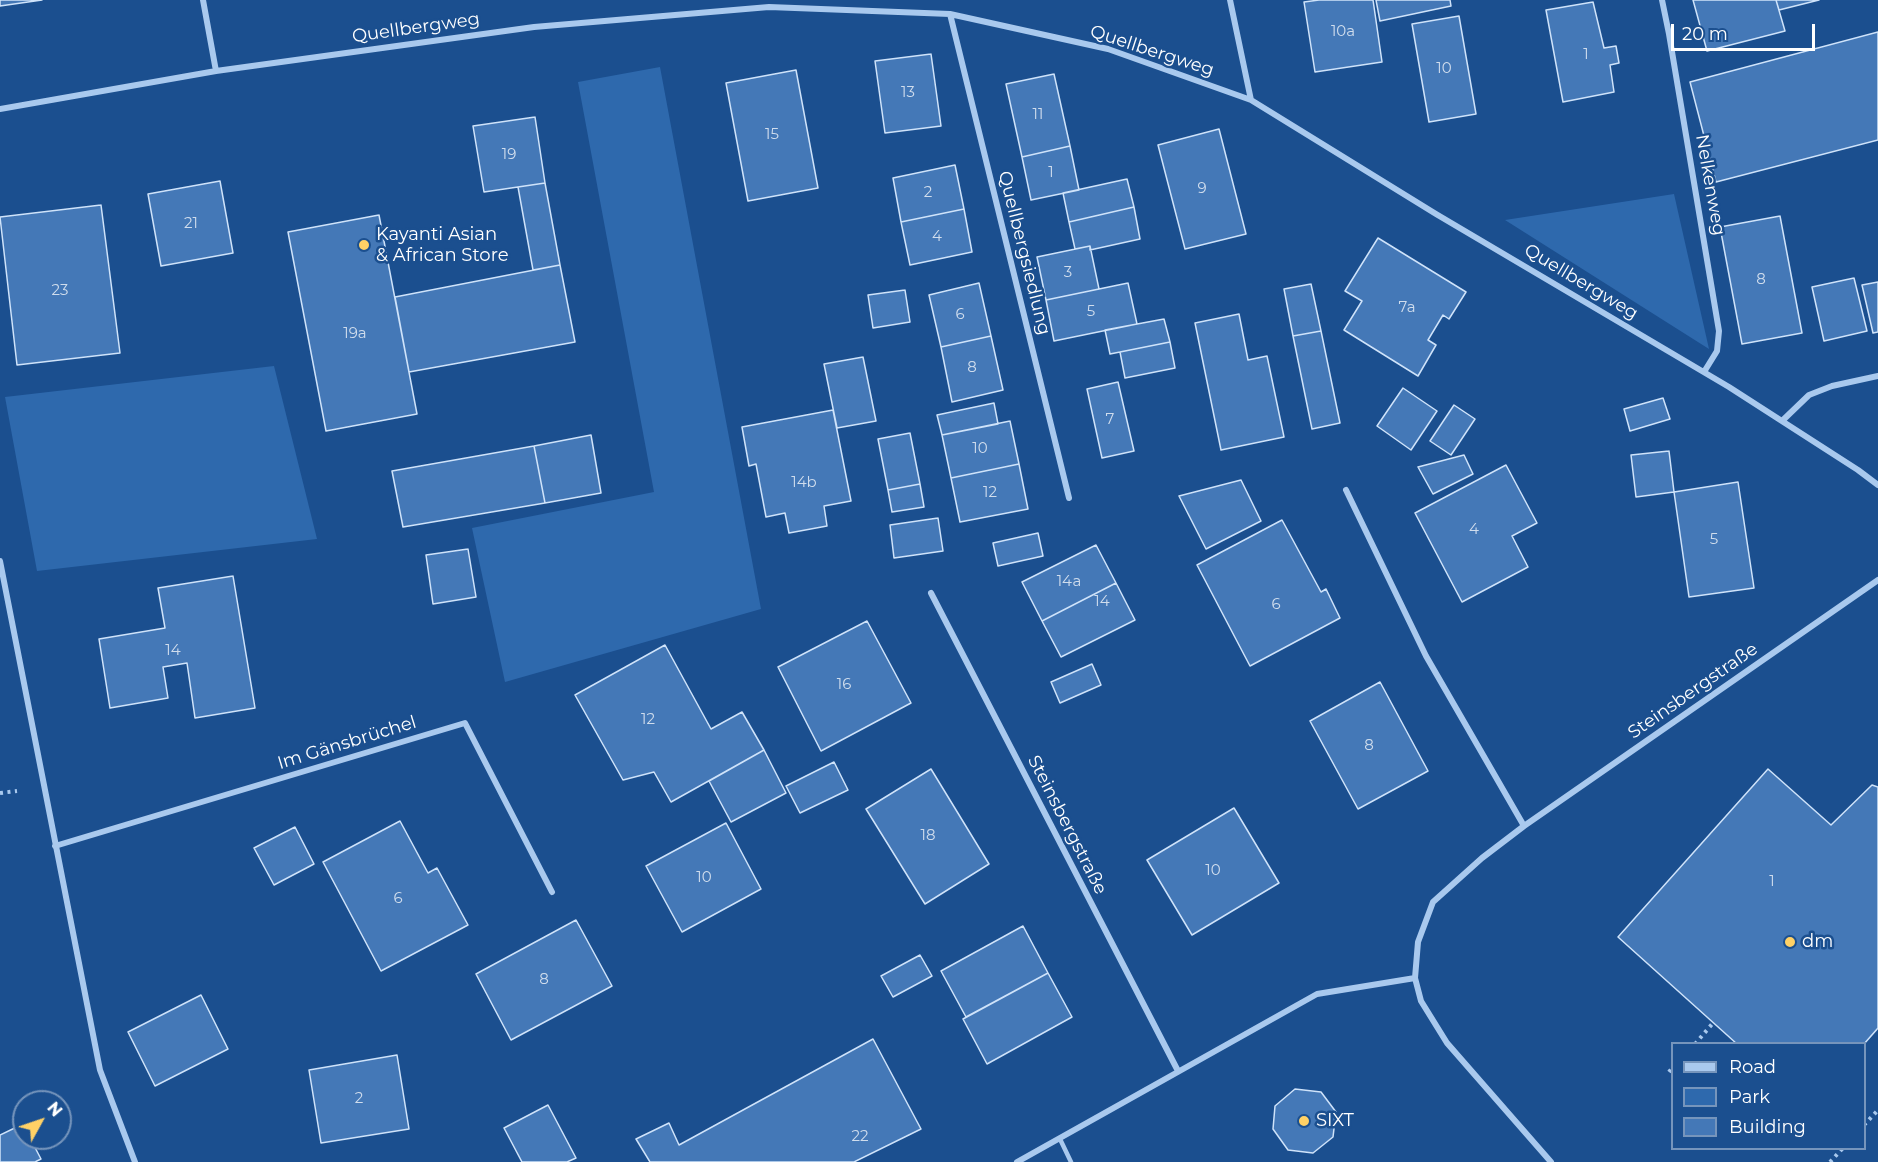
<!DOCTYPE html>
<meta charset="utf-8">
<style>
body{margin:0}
#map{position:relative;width:1878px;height:1162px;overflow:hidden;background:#1b4f8f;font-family:Montserrat,sans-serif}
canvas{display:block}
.legend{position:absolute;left:1671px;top:1042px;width:195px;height:108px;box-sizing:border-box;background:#1b4f8f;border:2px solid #7695bc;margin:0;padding:8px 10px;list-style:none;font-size:18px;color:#fff}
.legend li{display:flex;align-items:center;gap:12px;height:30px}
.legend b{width:30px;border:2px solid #7695bc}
.north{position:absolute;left:12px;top:1090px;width:60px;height:60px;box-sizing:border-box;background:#1b4f8f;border:2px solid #7695bc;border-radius:50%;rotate:50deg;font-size:16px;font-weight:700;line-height:24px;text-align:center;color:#fff}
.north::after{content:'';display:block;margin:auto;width:21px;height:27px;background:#ffd166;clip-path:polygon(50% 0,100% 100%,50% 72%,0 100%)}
.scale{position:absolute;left:1671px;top:24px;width:144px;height:27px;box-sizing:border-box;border:3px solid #fff;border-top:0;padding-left:8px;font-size:18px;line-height:21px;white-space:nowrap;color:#fff;-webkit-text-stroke:4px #1b4f8f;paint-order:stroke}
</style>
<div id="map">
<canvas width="1878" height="1162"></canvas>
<ul class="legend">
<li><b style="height:8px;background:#a9c9ee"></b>Road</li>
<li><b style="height:16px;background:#2e69ad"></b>Park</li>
<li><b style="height:16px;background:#4478b7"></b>Building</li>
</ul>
<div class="north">N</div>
<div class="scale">20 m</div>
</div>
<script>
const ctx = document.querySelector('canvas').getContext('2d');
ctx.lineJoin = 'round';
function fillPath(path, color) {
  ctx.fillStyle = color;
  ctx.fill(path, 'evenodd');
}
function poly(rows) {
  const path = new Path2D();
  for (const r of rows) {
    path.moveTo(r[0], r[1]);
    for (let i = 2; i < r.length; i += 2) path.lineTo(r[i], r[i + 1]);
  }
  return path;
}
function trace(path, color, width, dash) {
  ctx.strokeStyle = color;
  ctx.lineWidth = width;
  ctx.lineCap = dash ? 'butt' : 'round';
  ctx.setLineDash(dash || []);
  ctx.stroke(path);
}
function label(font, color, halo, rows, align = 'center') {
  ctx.font = font + ' Montserrat,sans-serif';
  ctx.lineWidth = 5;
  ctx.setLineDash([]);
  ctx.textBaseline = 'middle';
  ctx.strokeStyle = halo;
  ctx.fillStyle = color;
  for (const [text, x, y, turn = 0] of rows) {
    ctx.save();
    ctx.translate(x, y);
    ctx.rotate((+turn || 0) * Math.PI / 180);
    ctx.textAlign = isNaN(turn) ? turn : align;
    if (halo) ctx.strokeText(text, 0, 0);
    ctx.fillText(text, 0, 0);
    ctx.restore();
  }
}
fillPath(poly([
 [660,67,761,609,505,682,472,528,654,492,578,82],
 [1674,194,1709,349,1505,220],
 [274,366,317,539,37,571,5,397]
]), '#2e69ad');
const building = poly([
 [0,0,42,0,0,6,0,0],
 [1319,0,1373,0,1382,62,1315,72,1304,2,1319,0],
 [1376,0,1450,0,1451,6,1380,21,1376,0],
 [1693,0,1776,0,1785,31,1707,51,1693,0],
 [1776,0,1819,0,1779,10,1776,0],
 [1593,2,1604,48,1616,46,1619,63,1610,65,1614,92,1563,102,1546,10,1593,2],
 [1459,16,1476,114,1429,122,1412,24,1459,16],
 [1878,32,1878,140,1716,182,1690,82,1878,32],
 [931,54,941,126,885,133,875,61,931,54],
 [796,70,818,188,748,201,726,83,796,70],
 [1054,74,1070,146,1022,157,1006,84,1054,74],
 [535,117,545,183,484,192,473,126,535,117],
 [1219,129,1246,234,1185,249,1158,145,1219,129],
 [1070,146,1079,190,1031,200,1022,157,1070,146],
 [955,165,964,209,901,222,893,178,955,165],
 [1127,179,1134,207,1069,222,1063,193,1127,179],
 [220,181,233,253,161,266,148,194,220,181],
 [545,183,560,265,533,270,518,187,545,183],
 [101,205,120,353,17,365,0,217,101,205],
 [1134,207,1140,239,1090,250,1090,246,1075,249,1069,222,1134,207],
 [964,209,972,252,910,265,901,222,964,209],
 [379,215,417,414,326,431,288,232,379,215],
 [1780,216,1802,333,1742,344,1720,227,1780,216],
 [1378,238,1466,292,1449,319,1443,315,1428,340,1436,345,1418,376,1344,330,1362,301,1345,291,1378,238],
 [1090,246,1099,289,1046,300,1037,257,1090,246],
 [560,265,575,342,409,372,395,297,560,265],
 [1854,278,1867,331,1824,341,1812,287,1854,278],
 [1878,282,1878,332,1873,333,1862,285,1878,282],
 [979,283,991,336,941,347,929,295,979,283],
 [1128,283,1137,324,1054,341,1046,300,1128,283],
 [1311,284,1321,331,1293,336,1284,289,1311,284],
 [905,290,910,322,873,328,868,295,905,290],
 [1239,314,1248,360,1267,356,1284,437,1221,450,1195,323,1239,314],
 [1164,319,1170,342,1110,354,1105,330,1164,319],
 [1321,331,1340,423,1312,429,1293,336,1321,331],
 [991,336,1003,390,952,402,941,347,991,336],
 [1170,342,1175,368,1125,378,1120,352,1170,342],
 [863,357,876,421,837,428,824,364,863,357],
 [1118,382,1134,451,1102,458,1087,389,1118,382],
 [1403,388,1437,411,1411,450,1377,426,1403,388],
 [1663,398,1670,419,1630,431,1624,409,1663,398],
 [994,403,998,424,942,435,937,415,994,403],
 [1454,405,1475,419,1451,455,1430,441,1454,405],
 [833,410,851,501,824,506,827,526,789,533,785,513,766,517,756,464,749,466,742,427,833,410],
 [1010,421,1019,464,951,478,942,435,1010,421],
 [910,433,920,484,888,490,878,439,910,433],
 [591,435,601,493,545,503,534,446,591,435],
 [534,446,545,503,403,527,392,471,534,446],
 [1669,451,1674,492,1636,497,1631,455,1669,451],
 [1464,455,1473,474,1433,494,1418,467,1464,455],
 [1019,464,1028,509,960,522,951,478,1019,464],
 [1506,465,1537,523,1512,536,1528,567,1462,602,1415,513,1506,465],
 [1241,480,1261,521,1206,549,1179,496,1241,480],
 [1738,482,1754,588,1689,597,1674,492,1738,482],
 [920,484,924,507,892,512,888,490,920,484],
 [938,518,943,551,894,558,890,525,938,518],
 [1282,520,1321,592,1326,589,1340,618,1250,666,1197,565,1282,520],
 [1038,533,1043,556,998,566,993,543,1038,533],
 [1096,545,1116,583,1042,621,1022,582,1096,545],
 [468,549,476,597,433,604,426,555,468,549],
 [233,576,255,708,195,718,187,663,163,667,168,698,110,708,99,639,165,628,158,588,233,576],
 [1116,583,1135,620,1061,657,1042,621,1116,583],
 [867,621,911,703,821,751,778,667,867,621],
 [665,645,711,729,742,712,764,750,671,802,654,772,623,780,575,695,665,645],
 [1092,664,1101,685,1060,703,1051,682,1092,664],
 [1380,682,1428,771,1358,809,1310,721,1380,682],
 [764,750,786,793,731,822,709,781,764,750],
 [834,762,848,790,800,813,786,786,834,762],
 [931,769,989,864,925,904,866,809,931,769],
 [1768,769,1831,825,1872,785,1878,787,1878,1028,1864,1044,1737,1044,1618,937,1768,769],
 [1234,808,1279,883,1192,935,1147,860,1234,808],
 [400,821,428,873,437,868,468,925,381,971,323,862,400,821],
 [726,823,761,889,682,932,646,866,726,823],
 [295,827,314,864,274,885,254,848,295,827],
 [576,920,612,986,511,1040,476,974,576,920],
 [1023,926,1048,973,966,1017,941,971,1023,926],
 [920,955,932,976,893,997,881,976,920,955],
 [1048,973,1072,1017,987,1064,963,1019,1048,973],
 [201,995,228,1049,155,1086,128,1032,201,995],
 [873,1039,921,1129,854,1162,650,1162,636,1139,669,1123,679,1145,873,1039],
 [397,1055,409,1129,321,1143,309,1070,397,1055],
 [1295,1089,1321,1092,1336,1112,1333,1137,1313,1153,1288,1150,1273,1129,1275,1106,1295,1089],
 [548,1105,576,1158,567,1162,522,1162,504,1128,548,1105],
 [23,1124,24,1138,30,1138,41,1159,35,1162,0,1162,0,1135,23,1124]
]);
fillPath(building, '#4478b7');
trace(building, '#cfe3fa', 1.5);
trace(poly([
 [0,793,17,791],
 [1695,1044,1713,1023],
 [1669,1072,1672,1068],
 [1864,1125,1878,1110],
 [1830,1162,1843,1148]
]), '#a9c9ee', 4, [3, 4.5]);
trace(poly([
 [1060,1139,1071,1162]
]), '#a9c9ee', 4.5);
trace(poly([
 [203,0,216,71],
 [1230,0,1251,100],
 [1662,0,1669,34,1719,331,1717,351,1704,372],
 [950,14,1069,498],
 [0,109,216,71,534,27,769,7,950,14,1108,49,1251,100,1436,214,1729,387,1858,470,1878,485],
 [1782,421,1809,395,1832,386,1878,376],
 [1346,490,1426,656,1524,826],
 [0,561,100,1070,135,1162],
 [931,593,1178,1071],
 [55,846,465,723,552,892],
 [1017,1162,1317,994,1415,978],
 [1551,1162,1447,1043,1421,1001,1415,978,1418,942,1433,902,1482,858,1524,826,1878,580]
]), '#a9c9ee', 6);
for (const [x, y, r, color] of [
 [364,245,6,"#ffd166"],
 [1790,942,6,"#ffd166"],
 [1304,1121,6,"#ffd166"]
]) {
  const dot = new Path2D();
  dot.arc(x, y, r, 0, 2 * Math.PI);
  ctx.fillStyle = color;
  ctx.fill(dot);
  trace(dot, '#1b4f8f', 2);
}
label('15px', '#d0dded', null, [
 ["10a",1343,32],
 ["1",1586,55],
 ["10",1444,69],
 ["13",908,93],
 ["11",1038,115],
 ["15",772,135],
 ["19",509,155],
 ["1",1051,173],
 ["9",1202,189],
 ["2",928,193],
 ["21",191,224],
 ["4",937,237],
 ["3",1068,273],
 ["8",1761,280],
 ["23",60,291],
 ["7a",1407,308],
 ["5",1091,312],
 ["6",960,315],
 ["19a",355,334],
 ["8",972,368],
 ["7",1110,420],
 ["10",980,449],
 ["14b",804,483],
 ["12",990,493],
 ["4",1474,530],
 ["5",1714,540],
 ["14a",1069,582],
 ["14",1102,602],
 ["6",1276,605],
 ["14",173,651],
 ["16",844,685],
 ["12",648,720],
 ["8",1369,746],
 ["18",928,836],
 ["10",1213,871],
 ["10",704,878],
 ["1",1772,882],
 ["6",398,899],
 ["8",544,980],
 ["2",359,1099],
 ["22",860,1137]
]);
label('18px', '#fff', '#1b4f8f', [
 ["Quellbergweg",416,28,-8],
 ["Quellbergweg",1152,51,18],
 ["Nelkenweg",1710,185,80],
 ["Quellbergsiedlung",1024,253,76],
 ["Quellbergweg",1581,282,31],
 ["Steinsbergstraße",1693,691,-35],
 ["Im Gänsbrüchel",347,743,-17],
 ["Steinsbergstraße",1067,825,63]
]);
label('18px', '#fff', '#1b4f8f', [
 ["Kayanti Asian",376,235],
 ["& African Store",376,256],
 ["dm",1802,942],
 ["SIXT",1316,1121]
], 'left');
</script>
